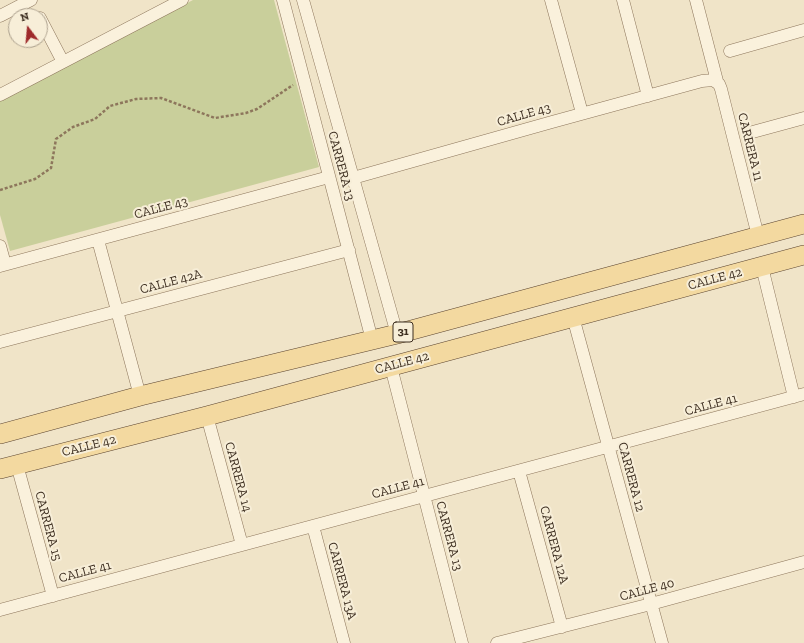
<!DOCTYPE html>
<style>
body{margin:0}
#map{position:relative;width:804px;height:643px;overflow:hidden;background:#f0e4c8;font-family:"Zilla Slab",serif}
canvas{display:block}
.north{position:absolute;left:8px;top:8px;width:40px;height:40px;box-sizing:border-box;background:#f7eed8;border:1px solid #ada18e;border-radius:50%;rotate:344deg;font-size:11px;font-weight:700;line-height:16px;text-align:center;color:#3d2e20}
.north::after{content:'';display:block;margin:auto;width:14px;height:18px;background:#9e2a2b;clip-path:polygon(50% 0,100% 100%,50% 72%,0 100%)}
</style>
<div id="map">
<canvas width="804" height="643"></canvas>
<div class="north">N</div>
</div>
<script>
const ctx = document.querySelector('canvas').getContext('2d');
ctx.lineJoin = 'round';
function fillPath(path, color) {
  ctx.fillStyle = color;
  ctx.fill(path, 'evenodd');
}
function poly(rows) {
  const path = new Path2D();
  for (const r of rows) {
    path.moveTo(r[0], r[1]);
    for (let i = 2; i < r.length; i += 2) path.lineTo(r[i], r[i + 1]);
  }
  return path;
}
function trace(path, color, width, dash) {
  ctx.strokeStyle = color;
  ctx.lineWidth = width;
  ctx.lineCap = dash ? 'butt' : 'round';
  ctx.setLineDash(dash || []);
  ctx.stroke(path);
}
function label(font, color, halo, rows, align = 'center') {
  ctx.font = font + ' "Zilla Slab",serif';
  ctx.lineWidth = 4;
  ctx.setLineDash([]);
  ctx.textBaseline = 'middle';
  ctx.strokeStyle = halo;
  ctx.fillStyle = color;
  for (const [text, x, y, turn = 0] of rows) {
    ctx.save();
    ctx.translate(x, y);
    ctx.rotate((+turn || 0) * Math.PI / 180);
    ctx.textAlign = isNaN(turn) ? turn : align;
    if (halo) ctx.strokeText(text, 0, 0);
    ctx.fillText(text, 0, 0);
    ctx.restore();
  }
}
fillPath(poly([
 [193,0,274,0,319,167,10,251,0,215,0,101]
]), '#c9cf9b');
const street = poly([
 [283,0,372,340],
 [303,0,397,334],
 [551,0,582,113],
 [623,0,648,96],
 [696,0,717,81],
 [0,16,31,0],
 [40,18,63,62],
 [730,51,804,30],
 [0,95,182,0],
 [749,133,804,118],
 [353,178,552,122,702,81,713,80,719,84,721,89,758,236],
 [98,240,140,396],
 [0,246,5,264],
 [0,266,329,177],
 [762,267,794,397],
 [573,317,662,643],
 [0,342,349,250],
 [391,367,462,643],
 [207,416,242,545],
 [17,465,53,596],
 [519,471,562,627],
 [313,526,344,643],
 [0,610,804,394],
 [497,643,651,604,804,562]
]);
const primary = poly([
 [0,434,140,396,397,334,804,224],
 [0,469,207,416,804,255]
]);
trace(street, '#8d765c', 13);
trace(primary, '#5b4430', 20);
trace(poly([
 [0,190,35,179,51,168,56,139,73,127,95,119,110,106,136,99,161,98,215,118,246,113,257,109,293,85]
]), '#8d765c', 2.5, [3, 2]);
trace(street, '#faf1dc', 12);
trace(primary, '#f3d9a0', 19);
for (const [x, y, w] of [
 [403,332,20]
]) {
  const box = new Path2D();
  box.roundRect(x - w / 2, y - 10, w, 20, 3);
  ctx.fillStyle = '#f7eed8';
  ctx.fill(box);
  trace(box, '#3d2e20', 1);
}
label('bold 12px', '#3d2e20', null, [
 ["31",403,332]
]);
label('13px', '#3d2e20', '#f7eed8', [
 ["CALLE 43",524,115,-16],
 ["CARRERA 11",750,147,76],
 ["CARRERA 13",341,166,75],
 ["CALLE 43",161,208,-15],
 ["CALLE 42",715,279,-15],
 ["CALLE 42A",171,282,-15],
 ["CALLE 42",402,363,-15],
 ["CALLE 41",711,405,-15],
 ["CALLE 42",89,446,-14],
 ["CARRERA 14",238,477,75],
 ["CARRERA 12",631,477,75],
 ["CALLE 41",398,488,-15],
 ["CARRERA 15",48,526,75],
 ["CARRERA 13",449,536,75],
 ["CARRERA 12A",554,545,75],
 ["CALLE 41",85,572,-15],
 ["CARRERA 13A",342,581,75],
 ["CALLE 40",647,590,-15]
]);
</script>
